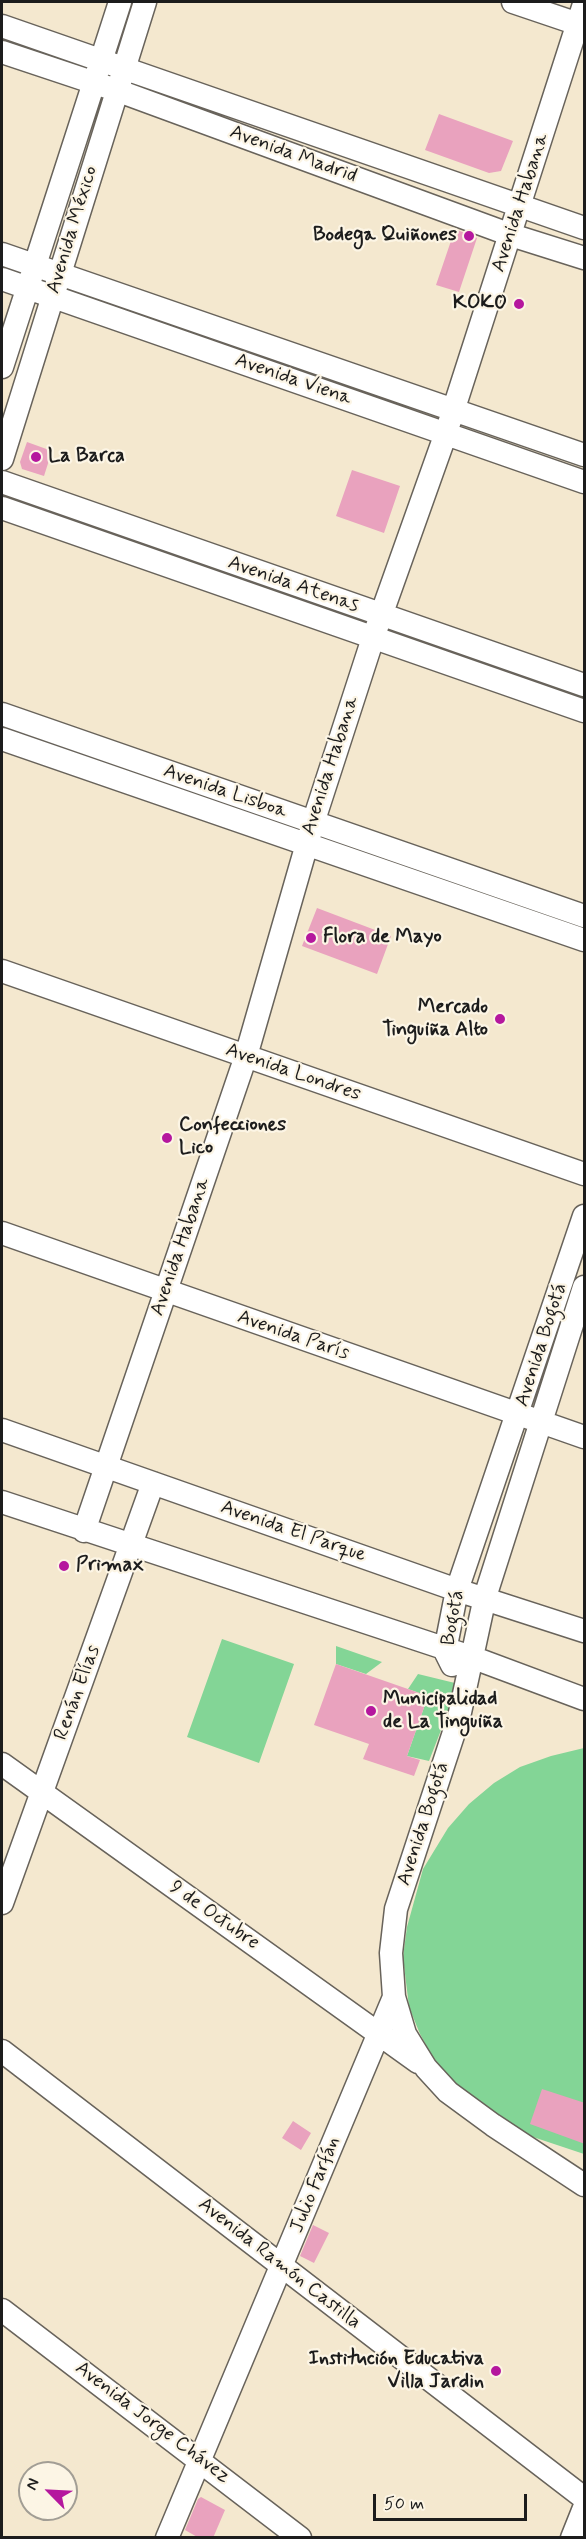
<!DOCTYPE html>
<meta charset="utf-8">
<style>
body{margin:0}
#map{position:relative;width:586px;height:2539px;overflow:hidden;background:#f4e8cf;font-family:Mynerve,sans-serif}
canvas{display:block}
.frame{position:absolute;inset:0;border:3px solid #1c1c1c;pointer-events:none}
.north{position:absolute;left:18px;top:2461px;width:60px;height:60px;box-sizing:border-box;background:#fcf5e5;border:2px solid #a29e95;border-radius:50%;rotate:294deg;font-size:16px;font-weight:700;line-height:24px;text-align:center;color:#1c1c1c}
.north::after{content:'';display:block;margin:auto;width:21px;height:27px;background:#b5179e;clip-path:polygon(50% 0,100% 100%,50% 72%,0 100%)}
.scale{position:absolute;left:373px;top:2494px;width:154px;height:27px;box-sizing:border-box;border:3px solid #1c1c1c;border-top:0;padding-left:8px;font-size:18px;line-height:21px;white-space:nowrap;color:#1c1c1c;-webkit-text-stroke:4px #fcf5e5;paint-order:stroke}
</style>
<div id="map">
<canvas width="586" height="2539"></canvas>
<div class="frame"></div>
<div class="north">N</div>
<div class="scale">50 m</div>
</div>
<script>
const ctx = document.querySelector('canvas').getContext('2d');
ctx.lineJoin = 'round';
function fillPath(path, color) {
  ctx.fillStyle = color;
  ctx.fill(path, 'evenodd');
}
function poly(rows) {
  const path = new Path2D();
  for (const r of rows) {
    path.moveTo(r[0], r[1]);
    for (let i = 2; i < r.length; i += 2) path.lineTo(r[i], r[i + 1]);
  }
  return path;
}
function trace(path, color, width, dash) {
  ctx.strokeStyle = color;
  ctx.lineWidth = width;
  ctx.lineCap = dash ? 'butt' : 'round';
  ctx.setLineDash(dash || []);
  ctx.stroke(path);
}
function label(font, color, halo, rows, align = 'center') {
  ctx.font = font + ' Mynerve,sans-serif';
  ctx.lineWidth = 4.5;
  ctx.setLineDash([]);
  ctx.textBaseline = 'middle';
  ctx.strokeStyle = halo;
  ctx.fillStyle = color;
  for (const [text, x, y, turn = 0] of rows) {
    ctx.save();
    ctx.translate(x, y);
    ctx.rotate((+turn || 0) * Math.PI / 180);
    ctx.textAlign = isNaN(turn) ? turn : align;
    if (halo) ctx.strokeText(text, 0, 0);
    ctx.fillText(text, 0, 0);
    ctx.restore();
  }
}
fillPath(poly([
 [222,1639,294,1664,259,1763,187,1737],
 [336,1646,382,1662,366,1674,336,1664],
 [418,1674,459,1684,429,1761,407,1756,428,1696,408,1689],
 [584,1748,584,2154,533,2137,505,2123,455,2085,432,2056,420,2034,409,2007,403,1957,407,1927,423,1869,448,1828,469,1804,494,1783,520,1767,551,1756]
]), '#83d596');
fillPath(poly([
 [439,114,513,141,501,171,489,173,425,150],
 [455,229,477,238,459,292,436,285],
 [27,442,52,451,44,476,22,469,20,462],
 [352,470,400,486,384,533,336,516],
 [317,908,391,936,377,974,302,946],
 [336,1664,428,1696,407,1756,420,1760,414,1776,363,1759,369,1744,314,1725],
 [542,2089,585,2103,585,2144,530,2124],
 [293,2121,311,2133,301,2150,282,2138],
 [313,2225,329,2233,314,2263,300,2256],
 [201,2497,225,2510,213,2538,199,2538,185,2530,198,2499]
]), '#e9a2be');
const minor = poly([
 [513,2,584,26],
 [2,26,584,228],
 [2,52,116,90,511,235,584,258],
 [2,254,584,455],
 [2,279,584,482],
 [2,367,120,2],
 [2,459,145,2],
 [2,482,584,685],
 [2,508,584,711],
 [2,714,584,916],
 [2,739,584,940],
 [2,971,584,1174],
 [2,1233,584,1437],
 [584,1287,485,1597,459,1717,396,1909,391,1953,394,1997,405,2034,426,2068,448,2092,493,2125,584,2185],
 [2,1430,457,1590,584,1631],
 [2,1502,474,1658,584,1699],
 [84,1531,246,1056,313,823,373,638,446,433,584,4],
 [452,1665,445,1651,457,1590,584,1216],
 [2,1764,418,2062],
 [2,1903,153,1483],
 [2,2051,584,2498],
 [2,2310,300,2538],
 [167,2538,394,1997],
 [572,2538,584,2508]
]);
trace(minor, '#68635b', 25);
trace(minor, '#fff', 22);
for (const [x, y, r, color] of [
 [469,236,6,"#b5179e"],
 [519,304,6,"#b5179e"],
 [36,457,6,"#b5179e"],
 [311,938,6,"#b5179e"],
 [500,1019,6,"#b5179e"],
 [167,1138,6,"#b5179e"],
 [64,1566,6,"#b5179e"],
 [371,1711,6,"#b5179e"],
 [496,2371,6,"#b5179e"]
]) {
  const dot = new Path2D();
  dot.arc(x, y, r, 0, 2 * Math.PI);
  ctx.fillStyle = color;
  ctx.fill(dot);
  trace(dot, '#fcf5e5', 2);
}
label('20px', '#1c1c1c', '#fcf5e5', [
 ["Avenida Madrid",293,155,20],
 ["Avenida Habana",521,203,-72],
 ["Avenida México",73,230,-73],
 ["Avenida Viena",293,380,19],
 ["Avenida Atenas",293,585,19],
 ["Avenida Habana",331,766,-72],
 ["Avenida Lisboa",225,792,19],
 ["Avenida Londres",293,1073,19],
 ["Avenida Habana",181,1247,-71],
 ["Avenida París",293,1336,19],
 ["Avenida Bogotá",542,1345,-72],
 ["Avenida El Parque",293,1532,19],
 ["Bogotá",454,1618,-80],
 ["Renán Elías",78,1693,-70],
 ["Avenida Bogotá",424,1824,-72],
 ["9 de Octubre",214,1916,35],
 ["Julio Farfán",316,2185,-68],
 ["Avenida Ramón Castilla",279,2264,38],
 ["Avenida Jorge Chávez",152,2423,37]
]);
label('bold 20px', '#1c1c1c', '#fcf5e5', [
 ["Bodega Quiñones",457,236,"right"],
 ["KOKO",507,304,"right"],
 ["La Barca",48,457],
 ["Flora de Mayo",323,938],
 ["Mercado",488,1008,"right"],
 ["Tinguiña Alto",488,1031,"right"],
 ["Confecciones",179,1126],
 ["Lico",179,1149],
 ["Primax",76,1566],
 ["Municipalidad",383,1700],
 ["de La Tinguiña",383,1723],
 ["Institución Educativa",484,2360,"right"],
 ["Villa Jardin",484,2383,"right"]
], 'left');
</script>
